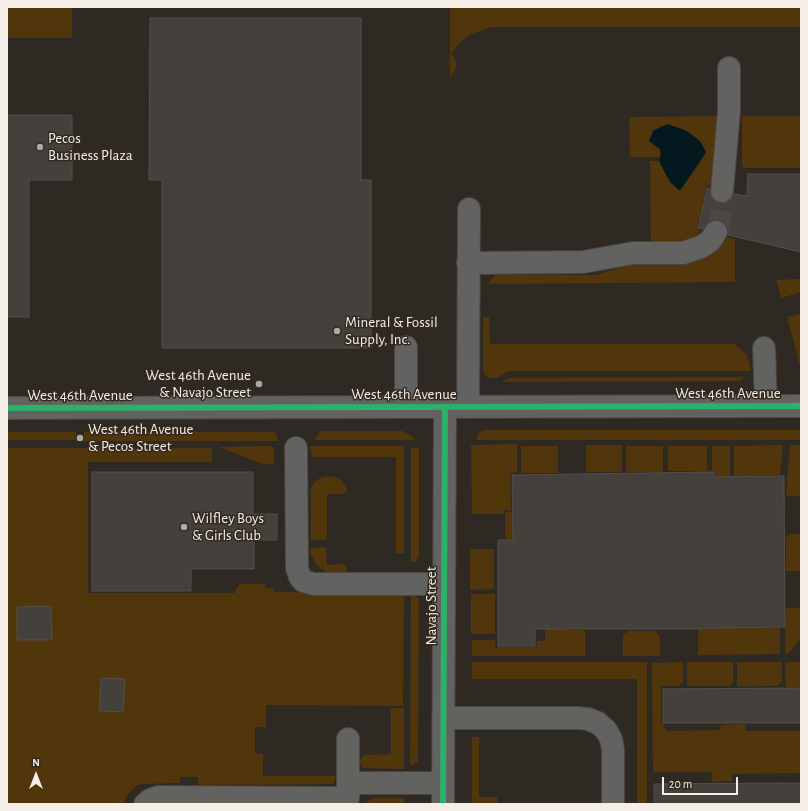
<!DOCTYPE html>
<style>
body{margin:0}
#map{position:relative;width:808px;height:811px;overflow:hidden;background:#2f2924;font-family:"Alegreya Sans",sans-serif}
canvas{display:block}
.frame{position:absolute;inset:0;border:8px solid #f4eee7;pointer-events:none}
.north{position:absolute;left:16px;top:755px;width:40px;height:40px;-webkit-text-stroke:3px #332a1f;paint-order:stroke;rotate:0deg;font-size:11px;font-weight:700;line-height:16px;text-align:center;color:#f4eee7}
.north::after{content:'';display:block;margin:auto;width:14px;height:18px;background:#f4eee7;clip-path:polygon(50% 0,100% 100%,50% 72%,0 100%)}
.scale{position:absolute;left:662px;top:777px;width:76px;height:18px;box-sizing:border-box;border:2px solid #f4eee7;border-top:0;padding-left:5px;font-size:12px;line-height:14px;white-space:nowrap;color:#f4eee7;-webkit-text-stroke:3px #332a1f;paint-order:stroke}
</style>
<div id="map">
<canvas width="808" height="811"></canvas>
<div class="frame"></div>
<div class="north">N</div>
<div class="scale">20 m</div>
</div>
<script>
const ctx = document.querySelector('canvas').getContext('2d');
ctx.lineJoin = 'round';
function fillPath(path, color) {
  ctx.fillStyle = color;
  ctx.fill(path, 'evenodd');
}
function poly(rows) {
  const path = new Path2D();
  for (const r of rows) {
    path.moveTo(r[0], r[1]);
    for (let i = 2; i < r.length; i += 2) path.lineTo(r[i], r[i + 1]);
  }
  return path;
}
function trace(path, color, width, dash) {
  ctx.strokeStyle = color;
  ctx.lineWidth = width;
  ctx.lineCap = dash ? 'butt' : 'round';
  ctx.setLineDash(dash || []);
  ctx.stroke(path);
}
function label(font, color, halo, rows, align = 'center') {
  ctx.font = font + ' "Alegreya Sans",sans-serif';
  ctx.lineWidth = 3;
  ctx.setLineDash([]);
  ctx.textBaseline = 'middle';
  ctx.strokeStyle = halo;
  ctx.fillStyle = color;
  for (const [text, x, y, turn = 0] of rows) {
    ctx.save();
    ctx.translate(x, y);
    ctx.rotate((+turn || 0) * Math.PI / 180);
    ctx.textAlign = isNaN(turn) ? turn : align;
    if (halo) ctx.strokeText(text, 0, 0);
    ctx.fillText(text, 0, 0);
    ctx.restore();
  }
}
fillPath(poly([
 [7,7,72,7,72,38,7,38],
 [450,7,801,7,801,27,492,27,471,34,457,45,456,48,451,53,456,61,456,69,450,77],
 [718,116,713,183,706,187,697,229,700,230,697,237,689,243,651,245,650,161,659,161,670,182,679,190,683,187,705,155,661,126,653,131,649,141,660,149,660,157,630,157,629,117],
 [742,116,801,116,801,168,743,168,742,165],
 [721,236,735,239,735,282,487,284,495,275,596,275],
 [801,279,801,292,781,298,776,280],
 [801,314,801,370,787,317],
 [483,317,489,317,490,344,735,344,747,355,751,371,508,371,497,378,488,378,483,373],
 [744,377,740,381,502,382,509,378],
 [483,430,801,430,801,440,477,440,477,434],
 [320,431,402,431,415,438,415,440,314,440],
 [7,432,76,432,76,440,7,440],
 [84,432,275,432,279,441,84,441],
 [517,444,517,472,510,473,511,510,503,510,504,514,472,514,471,445],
 [586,445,622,445,622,472,586,472],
 [783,445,780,475,747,476,747,507,744,507,744,628,780,628,780,654,698,655,698,630,717,630,717,589,734,527,734,446],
 [790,445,801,445,801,496,786,496],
 [271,446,274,448,274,464,263,464,219,447],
 [310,446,404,446,404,553,396,553,396,457,312,457],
 [521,446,558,446,558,473,521,473],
 [626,446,663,446,663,472,626,472],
 [668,446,707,446,707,471,668,471],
 [712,446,730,446,730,525,563,592,563,630,585,630,585,656,472,656,472,640,495,640,495,647,537,647,537,641,545,641,545,625,536,539,505,539,505,512,715,509,715,471,712,471],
 [7,448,212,448,212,462,88,462,88,593,235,593,236,589,240,584,265,584,265,588,274,588,274,592,404,593,403,706,266,705,266,727,255,727,255,754,263,754,263,776,335,776,335,781,332,784,198,785,198,777,180,777,180,783,142,784,136,786,126,797,124,804,7,804],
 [411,448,419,448,419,556,416,562,411,562],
 [329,476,336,477,341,480,347,488,347,491,342,494,327,494,327,540,311,540,311,489,313,484,317,480,322,477],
 [789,534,801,534,801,571,786,571,786,538],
 [326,547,327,565,342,564,345,566,347,568,347,573,341,575,326,572,320,568,315,563,310,552,311,548],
 [470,549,494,549,494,589,470,590],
 [471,594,495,594,495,634,471,634],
 [411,595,419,598,418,762,410,766],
 [786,608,801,608,801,638,788,654,785,654],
 [628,631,655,631,660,637,660,656,623,656,623,635],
 [472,662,647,662,647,804,637,804,637,679,472,679],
 [683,662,683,682,679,686,661,686,661,721,667,731,720,730,721,725,746,724,746,731,801,731,801,773,732,774,732,781,712,782,712,772,653,772,652,663],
 [687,662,733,662,733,683,729,686,687,686],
 [737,662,782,662,782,682,777,686,737,686],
 [785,662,801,662,801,687,786,687],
 [391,708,404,708,404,769,363,768,360,763,360,760,363,756,367,755,391,754],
 [472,737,479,737,479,797,497,797,497,804,472,804],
 [374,798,404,798,404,804,365,804,366,802]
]), '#51350b');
fillPath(poly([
 [667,124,682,129,691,134,700,141,706,152,681,189,679,190,670,182,659,161,661,154,660,149,649,141,653,131]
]), '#04181f');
const building = poly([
 [150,18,361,18,361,180,371,180,371,348,162,348,162,180,149,180,150,18],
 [7,115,72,115,72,180,29,180,29,317,7,317,7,115],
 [748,174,801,174,801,252,728,235,727,226,723,222,717,220,710,221,703,229,698,228,707,188,710,189,711,196,715,201,721,203,728,202,732,198,734,194,747,196,748,174],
 [92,472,253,472,253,514,277,514,277,540,254,540,254,569,191,569,191,591,92,591,92,472],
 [714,472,714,477,784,476,785,627,716,628,716,629,535,629,535,646,498,646,498,540,513,540,512,475,714,472],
 [51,606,52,640,17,640,17,607,51,606],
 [101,678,125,679,123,712,99,711,101,678],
 [801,688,801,723,663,723,663,689,801,688],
 [780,783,801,783,801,804,654,804,654,784,780,783]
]);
fillPath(building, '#44403b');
trace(building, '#544f4a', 1);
trace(poly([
 [716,232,719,224,722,191]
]), '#4d4741', 22, [22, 11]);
const minor = poly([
 [722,191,729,111,729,68],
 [468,263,583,262,633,253,683,253,701,247,710,241,716,232],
 [406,347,406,407],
 [764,348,766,406],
 [468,407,469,209],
 [7,408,801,406],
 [296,448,297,568,300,577,303,581,314,584,444,584],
 [444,718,578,718,588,719,598,723,606,730,611,739,613,749,613,804],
 [348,739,348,798],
 [348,783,443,783],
 [145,804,150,800,158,797,348,798],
 [443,804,445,407]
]);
trace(minor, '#4a4540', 24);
trace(minor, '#626261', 22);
trace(poly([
 [7,408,801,406],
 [443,804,445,407]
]), '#2db169', 6);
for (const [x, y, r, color] of [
 [40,147,4,"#afa9a3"],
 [337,331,4,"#afa9a3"],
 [259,384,4,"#afa9a3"],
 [80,438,4,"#afa9a3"],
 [184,527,4,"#afa9a3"]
]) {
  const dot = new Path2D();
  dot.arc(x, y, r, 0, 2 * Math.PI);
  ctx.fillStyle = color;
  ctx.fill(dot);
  trace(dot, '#332a1f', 1.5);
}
label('15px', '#f4eee7', '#332a1f', [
 ["Pecos",48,138],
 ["Business Plaza",48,155],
 ["Mineral & Fossil",345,322],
 ["Supply, Inc.",345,339],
 ["West 46th Avenue",251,375,"right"],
 ["& Navajo Street",251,392,"right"],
 ["West 46th Avenue",88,429],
 ["& Pecos Street",88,446],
 ["Wilfley Boys",192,518],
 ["& Girls Club",192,535]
], 'left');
label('15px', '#f4eee7', '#332a1f', [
 ["West 46th Avenue",728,393],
 ["West 46th Avenue",404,394],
 ["West 46th Avenue",80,395],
 ["Navajo Street",431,606,-90]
]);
</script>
